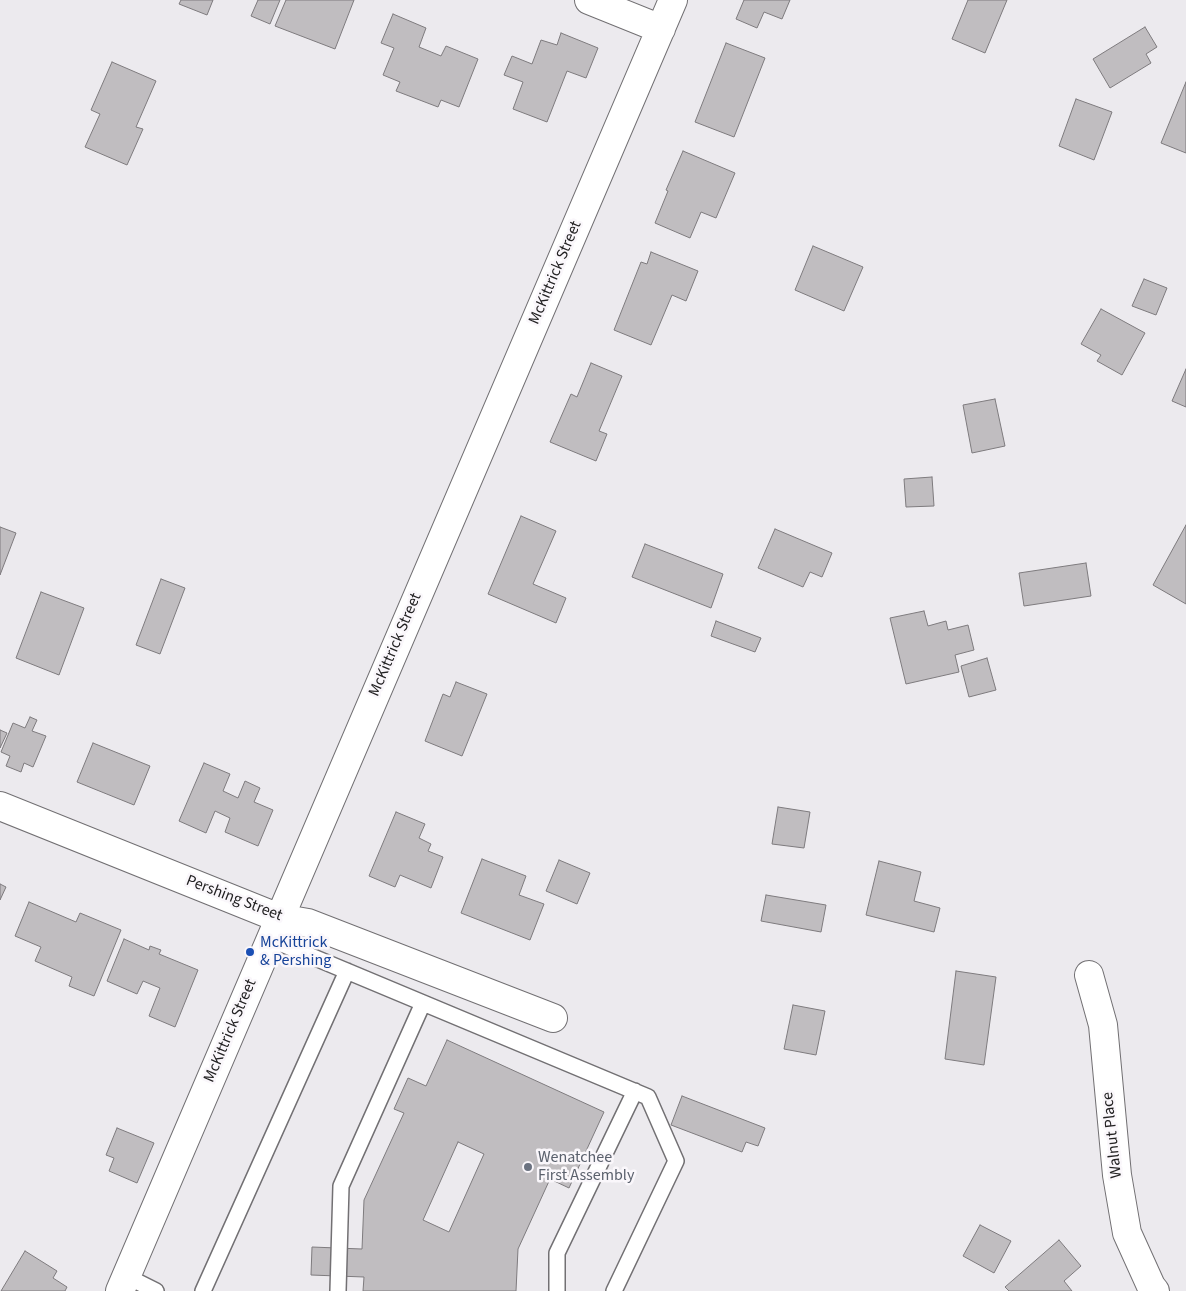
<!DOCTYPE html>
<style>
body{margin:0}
canvas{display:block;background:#eceaee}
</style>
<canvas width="1186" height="1291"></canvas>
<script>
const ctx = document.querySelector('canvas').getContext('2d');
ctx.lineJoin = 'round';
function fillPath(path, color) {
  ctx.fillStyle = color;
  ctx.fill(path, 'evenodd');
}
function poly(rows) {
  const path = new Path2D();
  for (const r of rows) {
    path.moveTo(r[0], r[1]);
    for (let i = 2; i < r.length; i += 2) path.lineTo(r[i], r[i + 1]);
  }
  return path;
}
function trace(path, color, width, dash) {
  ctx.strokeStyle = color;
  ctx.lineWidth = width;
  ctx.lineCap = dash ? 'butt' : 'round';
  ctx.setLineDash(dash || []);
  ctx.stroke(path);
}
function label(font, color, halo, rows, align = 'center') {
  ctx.font = font + ' "Source Sans 3",sans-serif';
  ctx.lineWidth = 5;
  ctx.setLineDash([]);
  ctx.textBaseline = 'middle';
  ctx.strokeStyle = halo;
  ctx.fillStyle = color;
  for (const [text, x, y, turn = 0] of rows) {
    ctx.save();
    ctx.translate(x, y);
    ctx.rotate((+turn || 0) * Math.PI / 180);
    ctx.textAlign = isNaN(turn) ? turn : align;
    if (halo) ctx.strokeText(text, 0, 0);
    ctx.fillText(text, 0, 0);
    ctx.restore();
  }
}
const building = poly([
 [181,0,213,0,207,15,179,4,181,0],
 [258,0,280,0,270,24,251,16,258,0],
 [286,0,354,0,335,49,275,26,286,0],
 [744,0,790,0,782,19,764,12,757,28,736,19,744,0],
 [968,0,1007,0,985,53,952,39,968,0],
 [393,14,426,28,419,47,441,56,446,46,478,59,459,107,441,100,438,107,396,91,400,82,383,75,394,48,381,43,393,14],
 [1145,27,1157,47,1146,54,1151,63,1110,88,1093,59,1145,27],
 [561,33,598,48,586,78,567,71,547,122,513,109,523,82,504,75,512,56,532,64,541,40,557,45,561,33],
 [726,43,765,58,734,137,695,122,726,43],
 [112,62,156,81,136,127,143,129,127,165,85,147,100,114,91,110,112,62],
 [1186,82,1186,153,1161,143,1186,82],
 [1076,99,1112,112,1094,160,1059,146,1076,99],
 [683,151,735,173,716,218,701,212,690,238,655,223,668,191,666,190,683,151],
 [813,246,863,267,844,311,795,290,813,246],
 [651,252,698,271,686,301,672,295,651,345,614,330,641,262,647,264,651,252],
 [1144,279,1167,288,1156,315,1132,306,1144,279],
 [1101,309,1145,333,1122,375,1097,361,1101,355,1081,344,1101,309],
 [591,363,622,376,599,431,607,434,596,461,550,442,571,394,577,397,591,363],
 [1186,369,1186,407,1172,401,1186,369],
 [995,399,1005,446,972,453,963,405,995,399],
 [932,477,934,506,906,507,904,479,932,477],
 [521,516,556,531,533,584,566,598,556,623,488,594,521,516],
 [1186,525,1186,604,1153,585,1186,525],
 [0,527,16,533,0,575,0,527],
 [775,529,832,553,822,577,810,572,803,587,758,568,775,529],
 [645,544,723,574,711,608,632,577,645,544],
 [1086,563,1091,596,1024,606,1019,573,1086,563],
 [161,579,185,588,160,654,136,645,161,579],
 [41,592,84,608,59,675,16,658,41,592],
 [924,611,928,626,946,621,948,630,968,625,974,650,955,655,959,672,906,684,890,618,924,611],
 [716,621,761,638,755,652,711,636,716,621],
 [987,658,996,690,969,697,961,666,987,658],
 [456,682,487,694,462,756,425,741,443,694,450,697,456,682],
 [30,717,37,720,32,731,46,736,33,767,24,763,21,772,6,766,10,756,1,752,13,723,25,728,30,717],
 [0,730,7,733,0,748,0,730],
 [93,743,150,766,134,805,77,782,93,743],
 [204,763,230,774,223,791,238,798,245,781,260,788,254,802,273,810,258,846,225,832,230,818,215,811,206,833,179,821,204,763],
 [778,807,810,812,804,848,772,844,778,807],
 [396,812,425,824,419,838,431,844,428,851,443,857,431,888,400,875,395,887,369,876,396,812],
 [482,859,526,876,519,895,544,904,530,940,461,913,482,859],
 [559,860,590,873,577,904,546,891,559,860],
 [879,861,921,872,914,901,940,908,934,932,866,915,879,861],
 [0,884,6,887,0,900,0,884],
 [766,895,826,905,821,932,761,921,766,895],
 [29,902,76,922,80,913,121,930,94,996,69,986,72,977,35,961,41,947,15,936,29,902],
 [124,939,149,950,150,946,161,950,159,954,198,970,175,1027,149,1016,160,988,143,981,137,994,107,981,124,939],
 [956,971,996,977,984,1065,945,1059,956,971],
 [793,1005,825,1011,816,1055,784,1049,793,1005],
 [447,1040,604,1112,569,1188,550,1179,518,1249,516,1291,363,1291,364,1277,311,1275,312,1247,362,1249,364,1200,404,1113,394,1109,408,1078,426,1086,447,1040],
 [458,1142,484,1154,449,1232,423,1220,458,1142],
 [682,1096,765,1128,758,1146,746,1142,742,1152,671,1125,682,1096],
 [117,1128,154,1143,137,1183,109,1171,114,1158,106,1155,117,1128],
 [980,1225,1011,1241,994,1273,963,1256,980,1225],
 [1059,1240,1081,1266,1064,1281,1072,1291,1009,1291,1005,1287,1059,1240],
 [25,1251,57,1271,53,1278,67,1287,65,1291,1,1291,25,1251]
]);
fillPath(building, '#c0bdc0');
trace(building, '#7e7b7e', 1);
const lane = poly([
 [270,939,648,1097,676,1161,614,1291],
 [126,1276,156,1291],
 [203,1291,347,971],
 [338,1291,341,1186,423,1003],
 [557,1291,557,1253,635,1091]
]);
const street = poly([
 [589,0,661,29],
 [0,806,279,918,308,923,553,1018],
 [1089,975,1103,1025,1117,1175,1127,1233,1151,1286,1155,1291],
 [120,1291,673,0]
]);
trace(lane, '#727073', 18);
trace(street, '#727073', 30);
trace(lane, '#fff', 15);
trace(street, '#fff', 28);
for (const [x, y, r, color] of [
 [250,952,5,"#1a4fb4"],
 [528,1167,5,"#6b7280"]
]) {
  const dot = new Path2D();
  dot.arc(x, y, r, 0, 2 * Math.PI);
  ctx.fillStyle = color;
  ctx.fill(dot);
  trace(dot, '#faf7fb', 2);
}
label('16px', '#232223', '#faf7fb', [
 ["McKittrick Street",556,273,-67],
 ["McKittrick Street",396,645,-67],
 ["Pershing Street",234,899,21],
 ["McKittrick Street",231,1031,-67],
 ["Walnut Place",1113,1135,-96]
]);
label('16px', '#164399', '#faf7fb', [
 ["McKittrick",260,943],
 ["& Pershing",260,961]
], 'left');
label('16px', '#5b616d', '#faf7fb', [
 ["Wenatchee",538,1158],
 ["First Assembly",538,1176]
], 'left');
</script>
